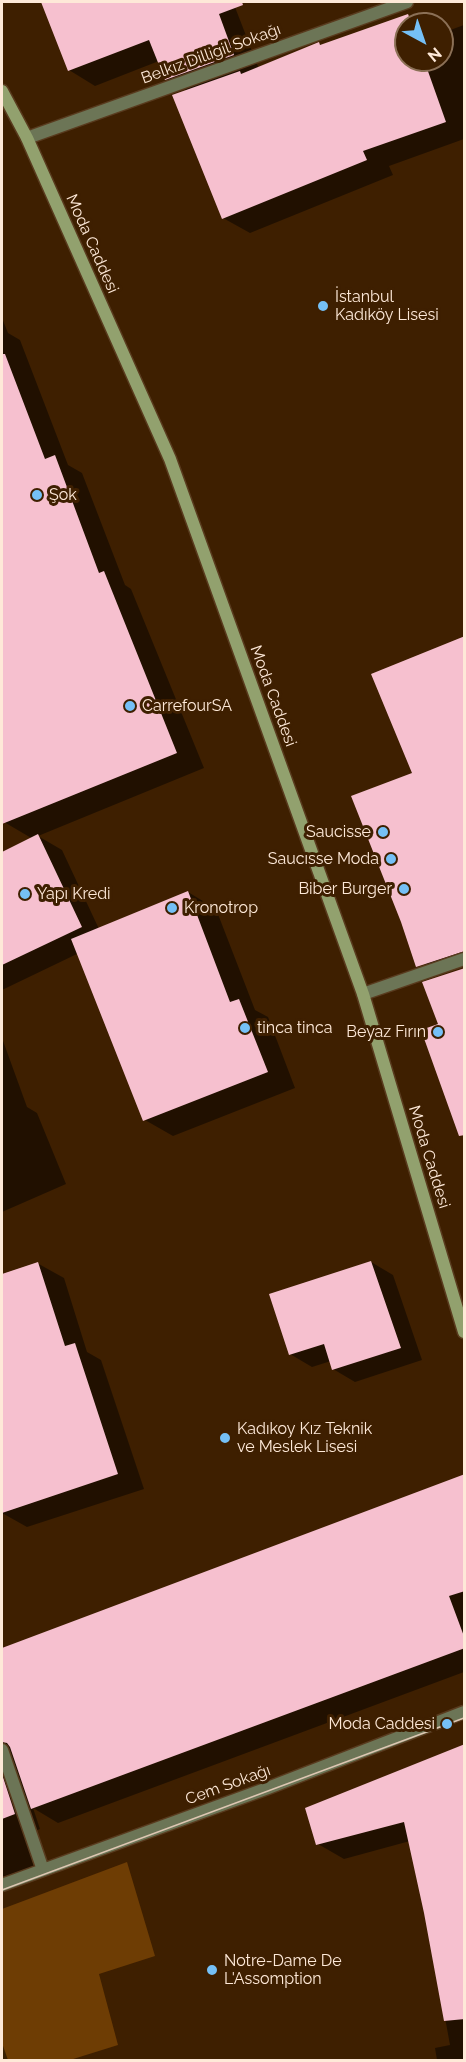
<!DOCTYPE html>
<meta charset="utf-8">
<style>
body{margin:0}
#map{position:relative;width:466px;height:2062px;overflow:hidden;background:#3e1f00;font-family:Raleway,sans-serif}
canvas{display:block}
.frame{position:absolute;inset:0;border:3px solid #fee9d8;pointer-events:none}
.north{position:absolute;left:394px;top:12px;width:60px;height:60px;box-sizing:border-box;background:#3e1f00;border:2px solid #8b7056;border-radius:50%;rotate:140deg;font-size:16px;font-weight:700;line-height:24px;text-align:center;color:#fee9d8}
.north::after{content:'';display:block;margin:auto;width:21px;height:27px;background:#75c0f6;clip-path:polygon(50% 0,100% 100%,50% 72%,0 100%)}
</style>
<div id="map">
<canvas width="466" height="2062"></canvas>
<div class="frame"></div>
<div class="north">N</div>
</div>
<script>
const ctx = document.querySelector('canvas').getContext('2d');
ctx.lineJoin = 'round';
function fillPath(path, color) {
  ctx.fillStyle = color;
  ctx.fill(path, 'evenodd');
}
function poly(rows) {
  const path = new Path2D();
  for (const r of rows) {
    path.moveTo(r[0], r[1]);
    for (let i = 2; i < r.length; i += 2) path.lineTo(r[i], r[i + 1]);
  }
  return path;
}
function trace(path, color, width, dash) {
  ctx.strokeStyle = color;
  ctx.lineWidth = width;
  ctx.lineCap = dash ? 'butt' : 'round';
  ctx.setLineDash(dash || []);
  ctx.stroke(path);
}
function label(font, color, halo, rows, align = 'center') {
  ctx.font = font + ' Raleway,sans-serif';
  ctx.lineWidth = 6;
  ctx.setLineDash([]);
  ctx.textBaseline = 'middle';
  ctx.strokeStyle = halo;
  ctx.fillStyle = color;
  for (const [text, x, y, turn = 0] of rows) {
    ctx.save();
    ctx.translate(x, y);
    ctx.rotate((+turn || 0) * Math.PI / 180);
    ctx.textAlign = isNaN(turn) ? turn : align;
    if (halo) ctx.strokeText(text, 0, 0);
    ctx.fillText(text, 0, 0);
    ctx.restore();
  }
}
fillPath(poly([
 [127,1862,155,1956,99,1974,118,2045,70,2060,2,2060,2,1909]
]), '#6e3d04');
fillPath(poly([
 [42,2,233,2,259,69,319,44,323,46,408,16,422,24,406,24,406,60,442,60,442,33,464,25,464,139,389,166,393,175,250,233,223,218,188,91,167,79,159,61,95,86,69,70],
 [2,318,8,333,20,340,68,465,82,473,125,585,131,589,204,768,38,836,62,850,99,929,188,892,216,909,255,1010,268,1017,295,1088,173,1136,145,1120,79,953,2,990,2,854,33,839,4,822,2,815],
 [464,637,464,962,439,972,415,958,414,774],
 [2,1038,27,1107,37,1113,66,1184,2,1212],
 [371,1262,393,1275,422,1360,355,1382,333,1369,331,1361,312,1367,290,1354],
 [37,1263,64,1278,87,1352,101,1360,144,1489,27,1527,2,1513,2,1275],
 [382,1506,464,1537,464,1672,58,1823,33,1808,40,1829,28,1834,42,1870,2,1884,2,1649],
 [464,1746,464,2060,437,2060,435,2048,450,2045,426,1913,410,1841,344,1859,318,1844],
 [2,2043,8,2060,2,2060]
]), '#0007');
fillPath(poly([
 [41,2,242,2,243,5,219,14,234,55,165,80,149,40,68,71],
 [408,14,412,24,406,24,406,60,424,60,446,122,363,151,367,160,222,219,172,95,240,71,241,74,319,42,320,45],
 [2,354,5,354,45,459,55,455,99,573,104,571,177,753,2,824],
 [465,636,465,951,416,967,401,922,351,796,412,773,371,674],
 [38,834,82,927,2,965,2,852],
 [188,891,230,1002,239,999,268,1072,143,1121,71,939],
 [465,968,465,1135,459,1136,421,1030,438,1024,422,982],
 [371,1261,401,1348,332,1370,324,1344,289,1355,269,1294],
 [38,1262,65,1346,75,1343,118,1474,2,1513,2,1274],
 [465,1474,465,1591,449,1596,465,1639,465,1648,31,1809,10,1747,7,1743,2,1742,2,1648],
 [465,1744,465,2019,444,2021,424,1913,404,1822,316,1845,305,1808],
 [2,1774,15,1814,2,1819]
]), '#f6c0cf');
const street = poly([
 [27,138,407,2],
 [363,994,464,959],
 [2,1750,43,1870],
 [2,1885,268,1788,464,1712]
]);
const secondary = poly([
 [2,91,27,138,170,459,363,994,464,1332]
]);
trace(street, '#593b1e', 15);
trace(secondary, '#593b1e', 15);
trace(street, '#6c7556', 12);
trace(secondary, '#92a16e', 12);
trace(poly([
 [2,1890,464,1718]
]), '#ddc6b2', 1.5);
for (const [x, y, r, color] of [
 [323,306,6,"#75c0f6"],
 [37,495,6,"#75c0f6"],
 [130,706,6,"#75c0f6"],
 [383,832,6,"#75c0f6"],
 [391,859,6,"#75c0f6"],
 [404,889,6,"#75c0f6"],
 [25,894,6,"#75c0f6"],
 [172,908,6,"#75c0f6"],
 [245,1028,6,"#75c0f6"],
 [438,1032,6,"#75c0f6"],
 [225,1438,6,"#75c0f6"],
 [447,1724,6,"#75c0f6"],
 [212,1970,6,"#75c0f6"]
]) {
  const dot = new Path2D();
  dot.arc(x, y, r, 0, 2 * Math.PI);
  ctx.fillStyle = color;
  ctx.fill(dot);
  trace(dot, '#3e1f00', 2);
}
label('16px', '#fee9d8', '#3e1f00', [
 ["Belkız Dilligil Sokağı",211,54,-20],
 ["Moda Caddesi",92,244,66],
 ["Moda Caddesi",273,696,70],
 ["Moda Caddesi",429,1157,73],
 ["Cem Sokağı",228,1785,-20]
]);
label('16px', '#fee9d8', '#3e1f00', [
 ["İstanbul",335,297],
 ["Kadıköy Lisesi",335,315],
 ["Şok",49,495],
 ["CarrefourSA",142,706],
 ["Saucisse",371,832,"right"],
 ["Saucısse Moda",379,859,"right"],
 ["Biber Burger",392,889,"right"],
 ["Yapı Kredi",37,894],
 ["Kronotrop",184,908],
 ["tinca tinca",257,1028],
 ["Beyaz Fırın",426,1032,"right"],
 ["Kadıkoy Kız Teknik",237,1429],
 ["ve Meslek Lisesi",237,1447],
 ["Moda Caddesi",435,1724,"right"],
 ["Notre-Dame De",224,1961],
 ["L'Assomption",224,1979]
], 'left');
</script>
